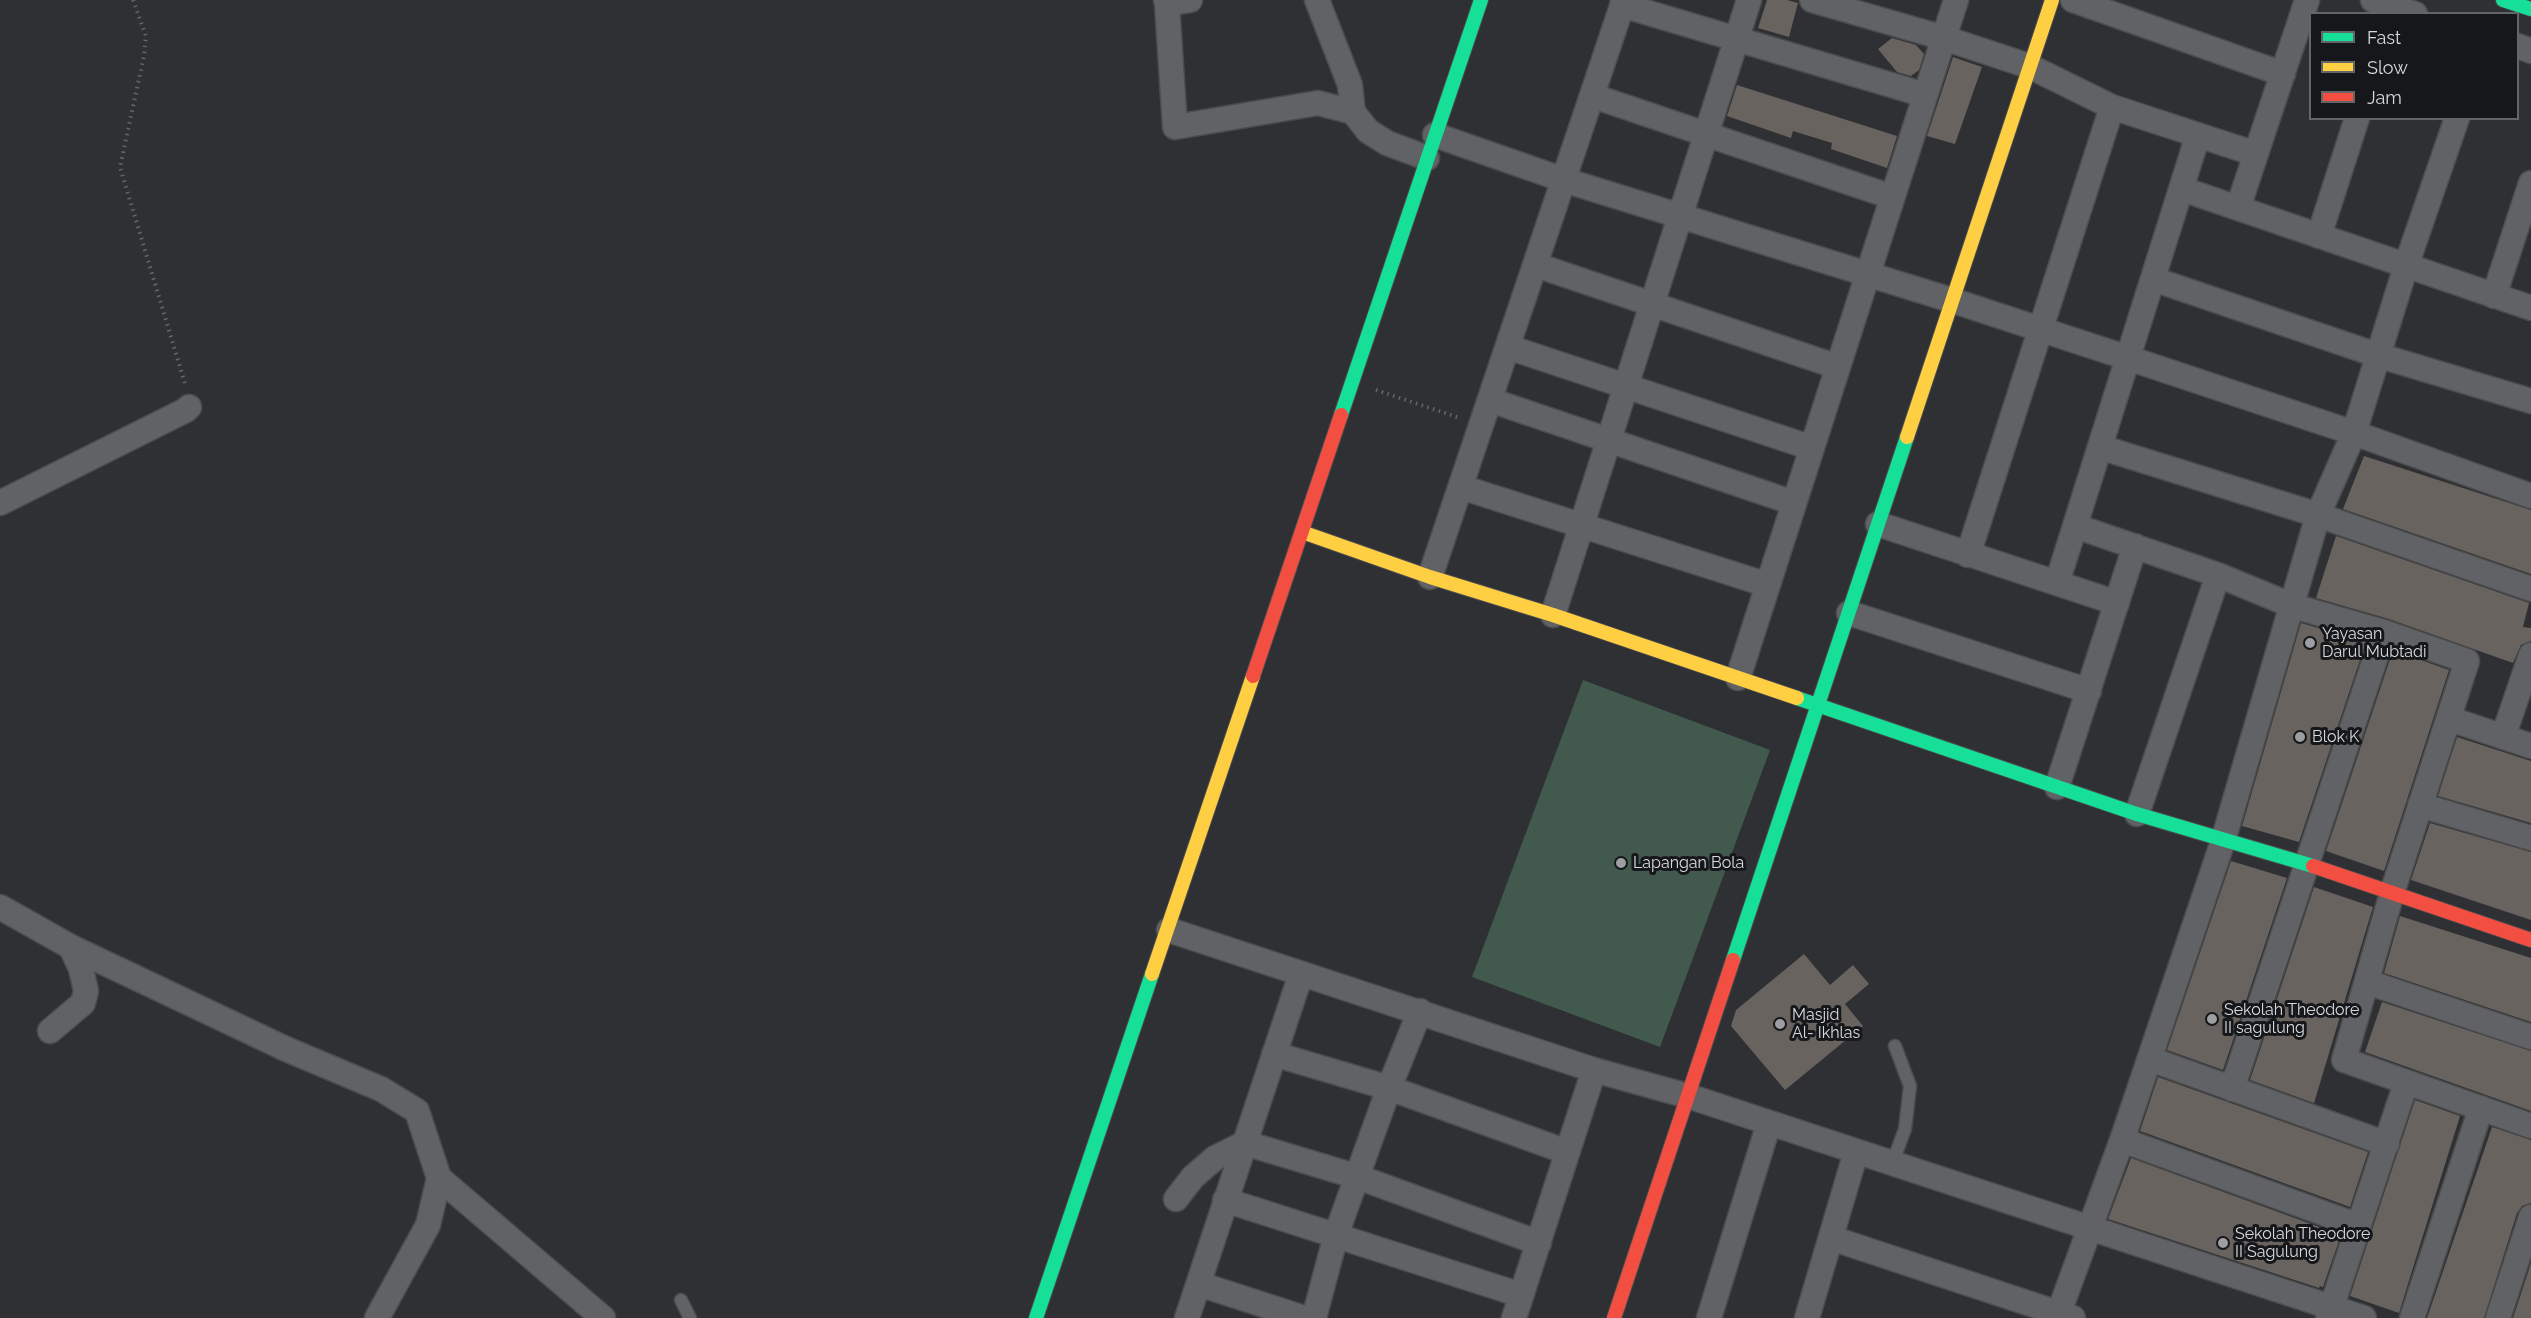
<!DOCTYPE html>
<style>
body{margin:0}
#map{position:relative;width:2531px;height:1318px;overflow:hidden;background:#2e3033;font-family:Raleway,sans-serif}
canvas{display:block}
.legend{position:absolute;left:2309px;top:12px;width:210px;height:108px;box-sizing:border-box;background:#16171a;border:2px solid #636568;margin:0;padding:8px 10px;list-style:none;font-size:18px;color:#d7dadd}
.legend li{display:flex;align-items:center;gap:12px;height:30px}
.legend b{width:30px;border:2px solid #636568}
</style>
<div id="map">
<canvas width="2531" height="1318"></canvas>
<ul class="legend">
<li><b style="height:8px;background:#16e098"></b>Fast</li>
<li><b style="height:8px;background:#ffcf43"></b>Slow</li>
<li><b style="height:8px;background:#f24e42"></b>Jam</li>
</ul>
</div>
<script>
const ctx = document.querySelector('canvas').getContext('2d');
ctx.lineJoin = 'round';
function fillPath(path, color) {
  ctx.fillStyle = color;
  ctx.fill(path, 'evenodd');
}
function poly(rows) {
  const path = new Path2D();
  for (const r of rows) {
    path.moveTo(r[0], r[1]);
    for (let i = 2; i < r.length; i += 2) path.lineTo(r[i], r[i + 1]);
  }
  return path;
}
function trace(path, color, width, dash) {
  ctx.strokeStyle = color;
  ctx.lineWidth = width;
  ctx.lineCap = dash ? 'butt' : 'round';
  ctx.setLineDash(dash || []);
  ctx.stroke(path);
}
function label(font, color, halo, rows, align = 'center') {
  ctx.font = font + ' Raleway,sans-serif';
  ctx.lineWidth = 6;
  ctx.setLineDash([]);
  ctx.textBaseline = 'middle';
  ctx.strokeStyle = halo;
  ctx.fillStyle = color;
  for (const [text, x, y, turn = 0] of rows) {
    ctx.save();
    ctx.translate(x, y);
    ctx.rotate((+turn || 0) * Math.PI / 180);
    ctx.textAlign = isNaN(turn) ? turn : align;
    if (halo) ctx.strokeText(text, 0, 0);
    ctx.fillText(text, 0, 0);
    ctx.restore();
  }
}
fillPath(poly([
 [1583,680,1770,750,1660,1047,1472,977]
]), '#42594d');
fillPath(poly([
 [1767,0,1787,0,1798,3,1789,37,1758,28],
 [1892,38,1916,45,1924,54,1919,70,1911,76,1897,72,1878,49],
 [1953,57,1982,67,1955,144,1927,136],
 [1737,85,1897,136,1887,168,1831,149,1832,143,1793,131,1791,138,1727,116],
 [2364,456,2531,510,2531,574,2343,509],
 [2336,536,2529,603,2523,627,2531,628,2531,641,2521,645,2513,663,2389,619,2316,598],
 [2301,623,2366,642,2299,842,2242,826],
 [2393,650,2449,670,2384,871,2326,851],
 [2457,737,2531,761,2531,823,2438,796],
 [2430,823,2531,852,2531,920,2411,880],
 [2231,861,2287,878,2223,1070,2167,1050],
 [2314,887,2373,907,2314,1103,2250,1080],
 [2400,916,2531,958,2531,1022,2384,973],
 [1804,954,1830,985,1853,965,1869,984,1845,1004,1863,1026,1785,1090,1731,1026,1736,1010],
 [2382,1002,2531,1051,2531,1111,2365,1052],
 [2158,1077,2368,1152,2350,1207,2140,1131],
 [2415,1100,2460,1116,2399,1313,2350,1296],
 [2492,1127,2531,1140,2531,1203,2522,1206,2517,1213,2484,1318,2427,1318],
 [2131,1158,2341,1235,2323,1287,2320,1286,2319,1288,2108,1219],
 [2531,1263,2531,1318,2513,1318]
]), '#68635e');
const lane = poly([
 [1892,1164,1905,1129,1910,1086,1895,1046],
 [681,1300,690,1318]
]);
const street = poly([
 [1166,0,1167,4,1190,0],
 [1317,0,1350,85,1353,112,1368,131,1387,143,1427,158],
 [1812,0,1944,38,2029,66,2112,107,2256,154],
 [2073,0,2283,74],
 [2373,0,2415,14],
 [1167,4,1175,127,1318,103,1353,112],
 [1622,5,1925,95],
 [2518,46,2531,51],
 [1593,96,1892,197],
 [1435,135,1564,180,1951,300,2128,358,2354,433,2531,496],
 [2182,189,2531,308],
 [2238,208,2307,0],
 [2319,236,2357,118],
 [1536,265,1838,367],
 [2153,279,2377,355,2531,401],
 [2494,296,2531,183],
 [1508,347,1812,448],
 [1490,400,1794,503],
 [2100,447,2318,515,2531,589],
 [1461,487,1768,585],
 [0,503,186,410,189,407],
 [1878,524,2117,603],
 [2075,526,2218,575,2293,606,2384,632,2467,661,2392,893,2344,1060,2531,1126],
 [1968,555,2112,107],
 [1430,577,1624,0],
 [2057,583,2198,135],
 [1849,613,2089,691],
 [1553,615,1749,0],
 [1738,678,1956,0],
 [2450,719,2531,746],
 [2503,737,2531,655],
 [2057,787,2135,546],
 [2420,805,2531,838],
 [2137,814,2218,575],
 [0,907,71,947,286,1049,381,1089,417,1111,439,1178,603,1318],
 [1169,930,1594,1070,1688,1096,2364,1318],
 [2367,982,2531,1037],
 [50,1031,83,1003,86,991,81,969,71,947],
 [1274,1054,1389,1088,1567,1152],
 [2150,1059,2387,1144],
 [2232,1089,2384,632],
 [2122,1140,2359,1226],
 [1176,1199,1193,1177,1215,1158,1245,1143,1358,1177,1539,1243],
 [1225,1200,1521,1295],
 [1831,1238,2073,1318],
 [1199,1284,1304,1318],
 [377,1318,428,1225,439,1178],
 [1187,1318,1301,974],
 [1314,1318,1336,1235,1389,1088,1420,1011],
 [1514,1318,1594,1070],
 [1709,1318,1769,1123],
 [1807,1318,1856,1152],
 [2057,1318,2122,1140,2223,841,2318,515,2354,433,2406,266,2457,118],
 [2328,1318,2406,1083],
 [2412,1318,2481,1108],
 [2498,1318,2531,1217]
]);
const fast = poly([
 [2503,0,2531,9],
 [1341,415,1481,0],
 [1797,698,2137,814,2313,866],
 [1733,960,1907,437],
 [1036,1318,1152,974]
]);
const slow = poly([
 [1907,437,2052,0],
 [1302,532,1430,577,1553,615,1797,698],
 [1152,974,1253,676]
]);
const jam = poly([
 [1253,676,1341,415],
 [2313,866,2531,940],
 [1614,1318,1733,960]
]);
trace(lane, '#494b4d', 15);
trace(street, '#494b4d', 27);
trace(fast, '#494b4d', 16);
trace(slow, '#494b4d', 16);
trace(jam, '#494b4d', 16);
trace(poly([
 [133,0,146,36,144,56,120,167,186,387],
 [1376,390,1460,418]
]), '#646668', 4, [1.5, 4.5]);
trace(lane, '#616265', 12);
trace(street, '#616265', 24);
trace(fast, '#16e098', 14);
trace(slow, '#ffcf43', 14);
trace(jam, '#f24e42', 14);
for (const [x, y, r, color] of [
 [2310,643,6,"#9c9ea2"],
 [2300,737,6,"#9c9ea2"],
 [1621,863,6,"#9c9ea2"],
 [2212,1019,6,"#9c9ea2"],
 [1780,1024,6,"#9c9ea2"],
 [2223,1243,6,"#9c9ea2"]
]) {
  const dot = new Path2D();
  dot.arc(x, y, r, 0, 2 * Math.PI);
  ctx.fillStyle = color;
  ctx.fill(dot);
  trace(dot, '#16171a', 2);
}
label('16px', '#d7dadd', '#16171a', [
 ["Yayasan",2322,634],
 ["Darul Mubtadi",2322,652],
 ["Blok K",2312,737],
 ["Lapangan Bola",1633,863],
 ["Sekolah Theodore",2224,1010],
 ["II sagulung",2224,1028],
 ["Masjid",1792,1015],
 ["Al- Ikhlas",1792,1033],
 ["Sekolah Theodore",2235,1234],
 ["II Sagulung",2235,1252]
], 'left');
</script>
